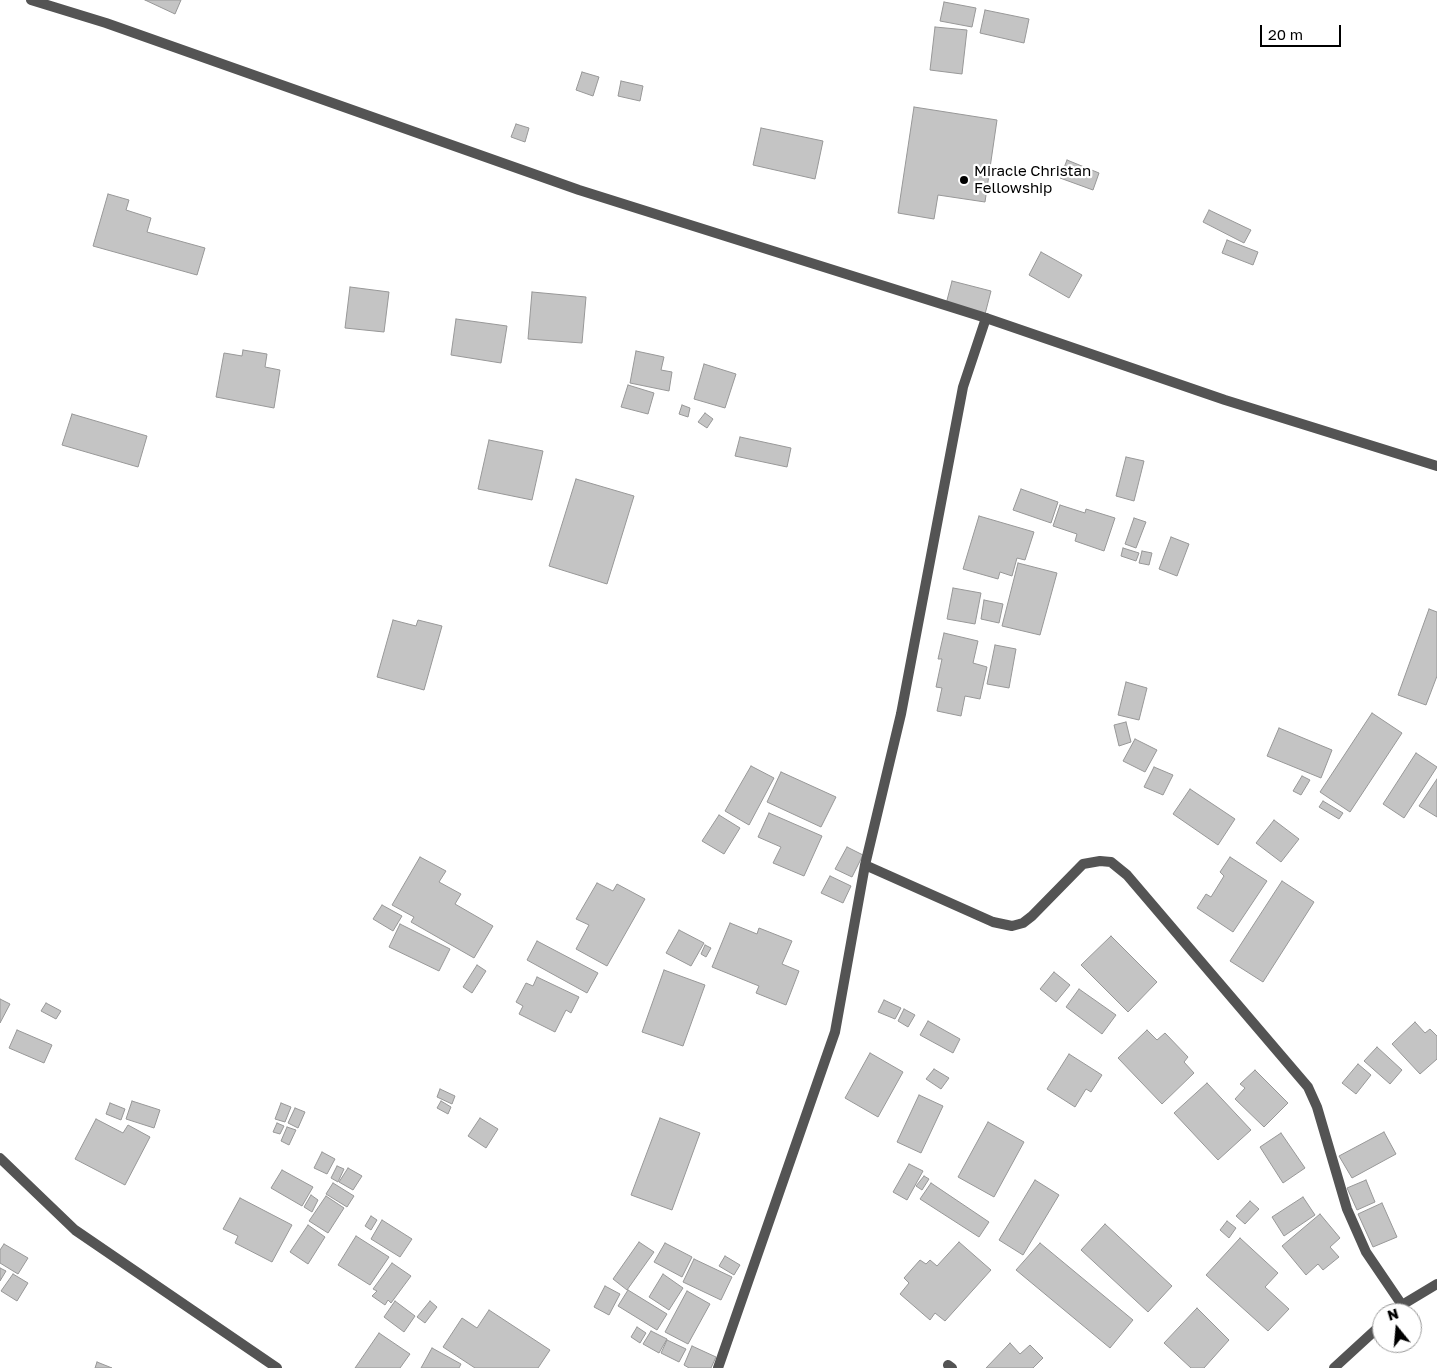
<!DOCTYPE html>
<style>
body{margin:0}
#map{position:relative;width:1437px;height:1368px;overflow:hidden;background:#fff;font-family:"Golos Text",sans-serif}
canvas{display:block}
.north{position:absolute;left:1372px;top:1303px;width:50px;height:50px;box-sizing:border-box;background:#fff;border:1px solid #999;border-radius:50%;rotate:343deg;font-size:14px;font-weight:700;line-height:20px;text-align:center;color:#000}
.north::after{content:'';display:block;margin:auto;width:18px;height:22px;background:#000;clip-path:polygon(50% 0,100% 100%,50% 72%,0 100%)}
.scale{position:absolute;left:1260px;top:25px;width:81px;height:22px;box-sizing:border-box;border:2px solid #000;border-top:0;padding-left:6px;font-size:15px;line-height:18px;white-space:nowrap;color:#000;-webkit-text-stroke:4px #fff;paint-order:stroke}
</style>
<div id="map">
<canvas width="1437" height="1368"></canvas>
<div class="north">N</div>
<div class="scale">20 m</div>
</div>
<script>
const ctx = document.querySelector('canvas').getContext('2d');
ctx.lineJoin = 'round';
function fillPath(path, color) {
  ctx.fillStyle = color;
  ctx.fill(path, 'evenodd');
}
function poly(rows) {
  const path = new Path2D();
  for (const r of rows) {
    path.moveTo(r[0], r[1]);
    for (let i = 2; i < r.length; i += 2) path.lineTo(r[i], r[i + 1]);
  }
  return path;
}
function trace(path, color, width, dash) {
  ctx.strokeStyle = color;
  ctx.lineWidth = width;
  ctx.lineCap = dash ? 'butt' : 'round';
  ctx.setLineDash(dash || []);
  ctx.stroke(path);
}
function label(font, color, halo, rows, align = 'center') {
  ctx.font = font + ' "Golos Text",sans-serif';
  ctx.lineWidth = 4.5;
  ctx.setLineDash([]);
  ctx.textBaseline = 'middle';
  ctx.strokeStyle = halo;
  ctx.fillStyle = color;
  for (const [text, x, y, turn = 0] of rows) {
    ctx.save();
    ctx.translate(x, y);
    ctx.rotate((+turn || 0) * Math.PI / 180);
    ctx.textAlign = isNaN(turn) ? turn : align;
    if (halo) ctx.strokeText(text, 0, 0);
    ctx.fillText(text, 0, 0);
    ctx.restore();
  }
}
const building = poly([
 [145,0,181,0,175,14,145,0],
 [944,2,976,8,972,27,940,21,944,2],
 [985,10,1029,19,1024,43,980,33,985,10],
 [935,27,967,30,962,74,930,70,935,27],
 [582,72,599,77,593,96,576,90,582,72],
 [621,81,643,86,640,101,618,96,621,81],
 [914,107,997,120,985,202,938,195,934,219,898,213,914,107],
 [516,124,529,128,525,142,511,137,516,124],
 [761,128,823,141,815,179,753,165,761,128],
 [1067,160,1099,173,1093,190,1060,178,1067,160],
 [108,194,129,200,126,210,151,218,147,232,205,248,197,275,93,246,108,194],
 [1209,210,1251,230,1244,243,1203,222,1209,210],
 [1227,240,1258,252,1253,265,1222,253,1227,240],
 [1041,252,1082,275,1069,298,1029,275,1041,252],
 [952,281,991,291,984,318,945,308,952,281],
 [350,287,389,292,384,332,345,328,350,287],
 [532,292,586,297,582,343,528,339,532,292],
 [456,319,507,326,501,363,451,355,456,319],
 [243,350,267,354,265,367,280,370,274,408,216,397,224,353,242,356,243,350],
 [636,351,664,357,661,370,672,372,669,391,630,383,636,351],
 [704,364,736,374,725,408,694,399,704,364],
 [628,385,654,393,648,414,621,407,628,385],
 [682,405,690,408,688,417,679,414,682,405],
 [705,413,713,419,707,428,698,422,705,413],
 [72,414,147,436,138,467,62,445,72,414],
 [740,437,791,448,787,467,735,456,740,437],
 [489,440,543,451,532,500,478,489,489,440],
 [1126,457,1144,461,1134,501,1116,496,1126,457],
 [576,479,634,496,607,584,549,566,576,479],
 [1021,489,1058,502,1051,523,1013,510,1021,489],
 [1060,505,1085,513,1086,509,1115,518,1104,551,1075,541,1077,534,1053,526,1060,505],
 [979,516,1034,532,1025,560,1017,558,1012,576,1000,572,998,579,963,569,979,516],
 [1134,518,1146,522,1136,548,1125,544,1134,518],
 [1171,537,1189,544,1177,576,1159,569,1171,537],
 [1123,548,1139,553,1136,561,1121,556,1123,548],
 [1142,551,1152,553,1149,565,1139,563,1142,551],
 [1018,563,1057,573,1040,635,1002,626,1018,563],
 [953,588,981,593,975,624,947,619,953,588],
 [984,600,1003,604,999,623,981,619,984,600],
 [1429,609,1437,612,1437,676,1426,705,1398,695,1429,609],
 [393,620,416,626,418,620,442,626,424,690,377,677,393,620],
 [944,633,978,641,973,663,987,667,980,699,965,696,961,716,937,711,942,688,936,687,942,659,938,659,944,633],
 [995,645,1016,649,1009,688,987,684,995,645],
 [1126,682,1147,688,1139,720,1118,715,1126,682],
 [1372,713,1402,733,1350,812,1320,792,1372,713],
 [1126,722,1131,742,1119,746,1114,725,1126,722],
 [1279,728,1332,750,1321,778,1267,756,1279,728],
 [1135,739,1157,750,1145,772,1123,761,1135,739],
 [1416,753,1437,767,1404,818,1383,804,1416,753],
 [751,766,774,778,749,825,725,811,751,766],
 [1154,767,1173,775,1163,795,1144,787,1154,767],
 [781,772,836,797,821,827,767,802,781,772],
 [1302,776,1310,780,1301,795,1293,791,1302,776],
 [1437,779,1437,817,1419,806,1437,779],
 [1190,789,1235,819,1218,845,1173,814,1190,789],
 [1323,801,1343,813,1339,819,1319,807,1323,801],
 [769,813,822,836,804,876,773,863,781,847,758,837,769,813],
 [719,815,740,828,724,854,702,841,719,815],
 [1274,820,1299,839,1281,862,1256,843,1274,820],
 [847,847,863,855,852,877,835,869,847,847],
 [420,857,446,871,439,882,461,894,455,904,493,926,474,958,411,922,414,917,392,905,420,857],
 [1230,857,1267,881,1233,932,1197,908,1206,894,1211,897,1224,876,1220,872,1230,857],
 [830,876,851,886,843,903,821,893,830,876],
 [1282,881,1314,902,1263,982,1230,961,1282,881],
 [597,883,613,891,617,884,645,899,607,966,576,949,589,925,576,919,597,883],
 [382,905,402,916,393,931,373,919,382,905],
 [730,923,757,934,759,928,792,941,782,964,799,971,786,1005,756,993,759,986,712,967,730,923],
 [400,924,450,949,439,971,389,947,400,924],
 [679,930,704,943,691,966,666,953,679,930],
 [1111,936,1157,982,1128,1012,1081,965,1111,936],
 [537,941,598,973,587,993,527,960,537,941],
 [705,945,711,948,706,957,701,954,705,945],
 [477,965,486,971,472,993,463,987,477,965],
 [664,970,705,985,683,1046,642,1032,664,970],
 [1054,972,1070,985,1056,1002,1040,989,1054,972],
 [537,977,579,997,571,1013,566,1010,555,1032,519,1014,523,1006,516,1002,526,983,533,986,537,977],
 [1079,989,1116,1015,1102,1034,1066,1007,1079,989],
 [0,999,10,1004,0,1023,0,999],
 [884,1000,901,1008,895,1019,878,1012,884,1000],
 [46,1003,61,1011,56,1019,41,1011,46,1003],
 [904,1009,915,1015,908,1027,898,1021,904,1009],
 [928,1021,960,1039,953,1053,920,1035,928,1021],
 [1415,1022,1425,1033,1430,1029,1437,1036,1437,1059,1420,1074,1392,1044,1415,1022],
 [17,1030,52,1045,44,1063,9,1048,17,1030],
 [1147,1030,1157,1040,1165,1033,1188,1057,1184,1062,1194,1073,1162,1104,1118,1058,1147,1030],
 [1377,1047,1402,1070,1390,1084,1364,1061,1377,1047],
 [870,1053,903,1072,878,1117,845,1098,870,1053],
 [1069,1054,1102,1075,1091,1092,1086,1089,1075,1107,1047,1089,1069,1054],
 [1358,1064,1371,1075,1356,1094,1342,1083,1358,1064],
 [934,1069,949,1078,941,1089,926,1079,934,1069],
 [1255,1070,1288,1103,1264,1127,1235,1099,1245,1088,1240,1084,1255,1070],
 [1207,1083,1251,1130,1218,1160,1174,1113,1207,1083],
 [440,1089,455,1096,452,1104,437,1097,440,1089],
 [919,1095,943,1106,921,1153,897,1142,919,1095],
 [132,1101,160,1110,154,1128,126,1119,132,1101],
 [441,1101,451,1107,448,1114,437,1108,441,1101],
 [110,1103,125,1109,121,1120,106,1114,110,1103],
 [281,1103,291,1107,285,1122,275,1119,281,1103],
 [295,1108,305,1112,298,1128,288,1123,295,1108],
 [480,1118,498,1129,486,1148,468,1136,480,1118],
 [660,1118,700,1133,672,1210,631,1195,660,1118],
 [96,1119,123,1133,128,1125,150,1137,125,1185,75,1159,96,1119],
 [988,1122,1024,1142,994,1197,958,1177,988,1122],
 [277,1123,284,1126,280,1134,273,1132,277,1123],
 [287,1127,296,1130,289,1145,281,1141,287,1127],
 [1384,1132,1396,1154,1352,1178,1339,1156,1384,1132],
 [1281,1133,1305,1168,1283,1183,1260,1147,1281,1133],
 [322,1152,335,1159,327,1174,314,1168,322,1152],
 [909,1164,923,1171,907,1200,893,1192,909,1164],
 [337,1166,344,1169,338,1182,331,1178,337,1166],
 [348,1168,362,1176,353,1190,339,1182,348,1168],
 [282,1170,313,1187,302,1206,271,1188,282,1170],
 [924,1176,929,1179,922,1190,916,1186,924,1176],
 [1035,1180,1059,1195,1023,1255,999,1240,1035,1180],
 [1366,1180,1375,1202,1357,1210,1347,1188,1366,1180],
 [333,1183,354,1196,347,1207,326,1194,333,1183],
 [931,1183,989,1222,979,1237,920,1199,931,1183],
 [311,1195,318,1200,312,1212,304,1207,311,1195],
 [326,1196,344,1208,328,1233,309,1221,326,1196],
 [1303,1197,1315,1215,1284,1236,1272,1217,1303,1197],
 [240,1198,292,1225,272,1262,235,1243,238,1236,223,1229,240,1198],
 [1250,1201,1259,1209,1245,1224,1236,1216,1250,1201],
 [1382,1203,1397,1237,1373,1247,1358,1214,1382,1203],
 [1320,1214,1340,1238,1330,1247,1339,1257,1323,1270,1318,1264,1306,1275,1282,1246,1320,1214],
 [371,1216,377,1220,371,1230,365,1226,371,1216],
 [382,1220,412,1239,400,1257,371,1239,382,1220],
 [1227,1221,1236,1228,1229,1238,1220,1230,1227,1221],
 [1105,1224,1172,1286,1148,1312,1081,1250,1105,1224],
 [308,1225,325,1237,308,1264,290,1252,308,1225],
 [356,1236,389,1257,370,1285,338,1265,356,1236],
 [1240,1238,1278,1273,1265,1287,1289,1309,1268,1331,1206,1275,1240,1238],
 [639,1242,654,1252,627,1290,613,1279,639,1242],
 [959,1242,991,1270,945,1321,935,1313,930,1320,900,1294,909,1283,904,1278,920,1260,926,1264,930,1260,937,1266,959,1242],
 [665,1243,692,1257,682,1277,654,1262,665,1243],
 [1040,1243,1133,1320,1110,1348,1016,1270,1040,1243],
 [4,1244,28,1258,18,1274,0,1263,0,1250,4,1244],
 [725,1256,740,1265,734,1275,719,1266,725,1256],
 [694,1259,732,1277,721,1300,683,1282,694,1259],
 [392,1263,411,1276,391,1303,388,1300,385,1305,372,1296,377,1291,373,1289,392,1263],
 [0,1268,6,1271,0,1281,0,1268],
 [13,1274,28,1283,17,1301,1,1291,13,1274],
 [663,1274,683,1288,669,1310,649,1297,663,1274],
 [605,1286,620,1294,609,1315,594,1307,605,1286],
 [628,1290,667,1314,657,1330,618,1306,628,1290],
 [687,1291,710,1304,688,1344,665,1332,687,1291],
 [395,1301,415,1316,404,1332,384,1317,395,1301],
 [430,1301,437,1307,425,1323,417,1317,430,1301],
 [1197,1308,1229,1340,1204,1368,1191,1368,1164,1343,1197,1308],
 [489,1310,550,1350,538,1368,475,1368,443,1347,462,1318,477,1328,489,1310],
 [637,1327,646,1333,640,1343,631,1337,637,1327],
 [651,1331,667,1339,659,1353,643,1344,651,1331],
 [379,1333,410,1354,400,1368,355,1368,379,1333],
 [667,1340,686,1349,679,1362,661,1353,667,1340],
 [1010,1343,1020,1354,1030,1345,1043,1358,1033,1368,986,1368,1010,1343],
 [692,1346,716,1357,711,1368,689,1368,684,1365,692,1346],
 [432,1348,461,1364,459,1368,421,1368,432,1348],
 [97,1362,112,1368,95,1368,97,1362]
]);
fillPath(building, '#c4c4c4');
trace(building, '#989898', 1);
trace(poly([
 [865,865,993,922,1012,926,1023,923,1032,916,1083,864,1100,861,1111,862,1127,875,1308,1087,1317,1107,1347,1209,1366,1252,1402,1305],
 [0,1158,75,1230,277,1368],
 [948,1365,952,1368],
 [718,1368,835,1032,865,865,901,714,963,387,986,318]
]), '#545454', 10);
trace(poly([
 [31,0,106,23,579,190,986,318,1225,400,1437,466],
 [1393,1313,1402,1305,1437,1284],
 [1334,1368,1382,1324]
]), '#545454', 10);
for (const [x, y, r, color] of [
 [964,180,5,"#000"]
]) {
  const dot = new Path2D();
  dot.arc(x, y, r, 0, 2 * Math.PI);
  ctx.fillStyle = color;
  ctx.fill(dot);
  trace(dot, '#fff', 2);
}
label('15px', '#000', '#fff', [
 ["Miracle Christan",974,171],
 ["Fellowship",974,188]
], 'left');
</script>
